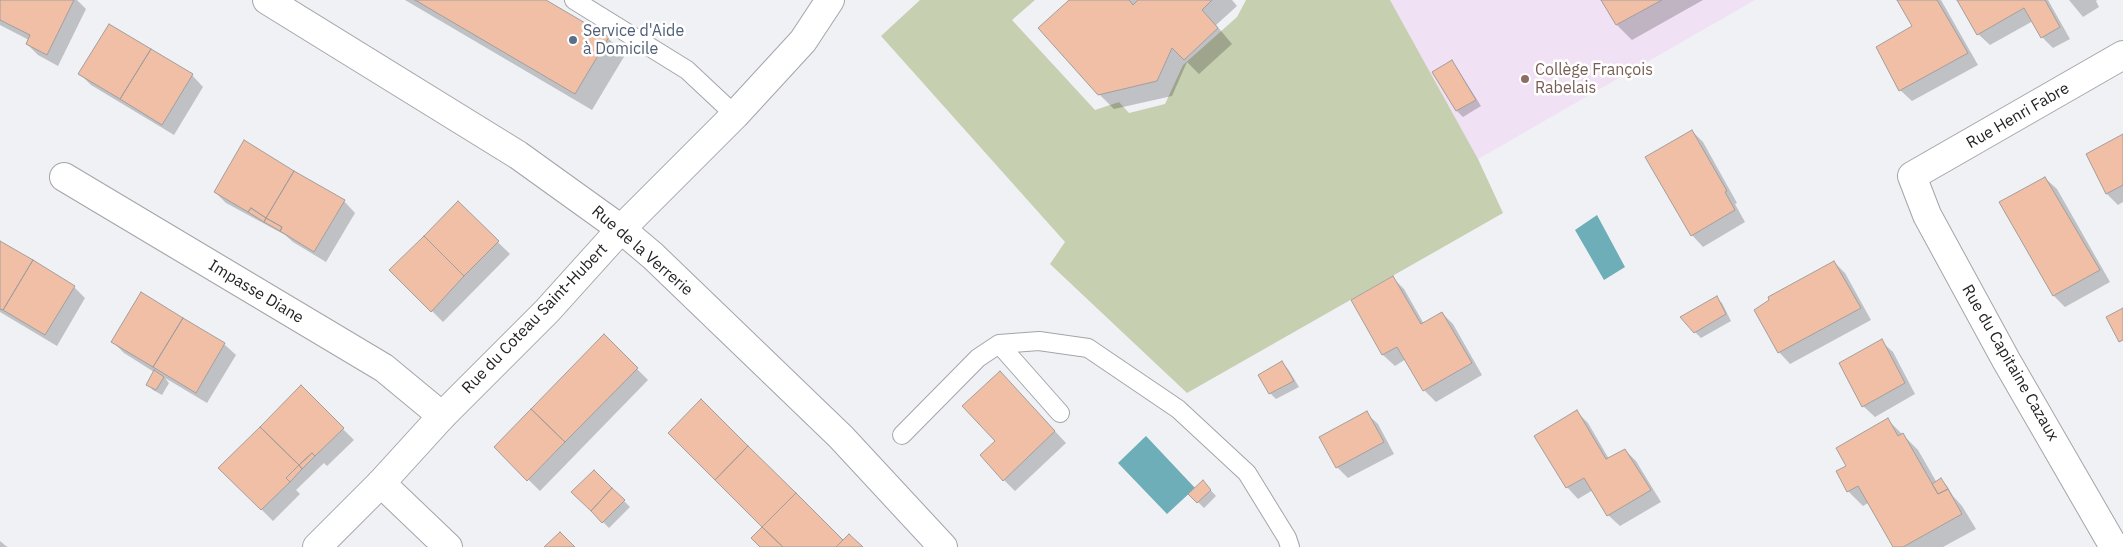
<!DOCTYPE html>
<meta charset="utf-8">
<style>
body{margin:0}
canvas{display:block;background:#f0f1f5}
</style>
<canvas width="2123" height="547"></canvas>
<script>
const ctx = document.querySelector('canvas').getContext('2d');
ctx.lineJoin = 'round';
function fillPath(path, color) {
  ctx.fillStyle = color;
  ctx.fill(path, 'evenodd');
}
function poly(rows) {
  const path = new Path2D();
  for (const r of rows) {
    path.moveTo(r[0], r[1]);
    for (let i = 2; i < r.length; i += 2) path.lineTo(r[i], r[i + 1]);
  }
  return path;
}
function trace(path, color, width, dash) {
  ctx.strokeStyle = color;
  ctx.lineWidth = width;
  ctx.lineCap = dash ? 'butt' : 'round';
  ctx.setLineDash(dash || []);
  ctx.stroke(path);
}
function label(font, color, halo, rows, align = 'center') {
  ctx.font = font + ' "IBM Plex Sans",sans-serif';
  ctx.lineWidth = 5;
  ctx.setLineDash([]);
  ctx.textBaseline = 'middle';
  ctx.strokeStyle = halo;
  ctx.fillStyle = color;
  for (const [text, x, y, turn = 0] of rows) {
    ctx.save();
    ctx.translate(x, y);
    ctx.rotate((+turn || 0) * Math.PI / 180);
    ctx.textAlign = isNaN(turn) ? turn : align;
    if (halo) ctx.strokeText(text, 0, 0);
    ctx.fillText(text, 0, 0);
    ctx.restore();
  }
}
fillPath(poly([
 [1390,0,1755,0,1478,159]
]), '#f0e1f4');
fillPath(poly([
 [920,0,1035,0,1012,20,1095,110,1119,102,1129,113,1165,104,1183,65,1237,17,1246,0,1390,0,1478,159,1503,213,1187,393,1050,264,1065,242,881,36]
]), '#c6cfb0');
fillPath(poly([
 [1597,215,1625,267,1604,280,1575,230],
 [1146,436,1195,488,1167,514,1118,463]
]), '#6eaeb9');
fillPath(poly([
 [0,0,77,0,86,9,58,66,38,55,27,44,29,40,0,25],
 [405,0,544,0,608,38,625,55,592,110],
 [1071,0,1232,0,1237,6,1216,25,1232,44,1199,74,1187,62,1172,96,1114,109,1099,94],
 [1603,0,1703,0,1632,40,1617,25],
 [1898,0,1941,0,1978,65,1912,101,1900,90,1914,27],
 [1959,0,2048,0,2070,39,2053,48,2042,37,2033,21,1990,45,1978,34],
 [2069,0,2097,0,2096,1,2099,7,2083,17],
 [109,25,192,75,203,87,174,135,91,85,80,74],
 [1451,62,1457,68,1481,106,1463,117,1457,111,1433,72],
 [1692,131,1703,142,1737,203,1735,204,1745,222,1703,247,1692,235],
 [2123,136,2123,202,2118,205,2107,194,2088,155],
 [2045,178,2057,189,2110,282,2065,307,2054,296,2000,203],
 [215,192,344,201,355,213,326,262,293,242,285,235,226,203],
 [458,203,510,254,443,322,391,270],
 [0,242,74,287,85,298,57,346,0,312],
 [1834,262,1845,273,1871,320,1790,364,1779,352,1770,300],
 [1393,278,1404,289,1424,324,1442,313,1453,324,1482,375,1436,402,1424,390,1406,359,1395,366,1383,355,1353,301],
 [1716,298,1722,303,1731,321,1701,338,1695,332],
 [604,336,648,380,540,491,495,447],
 [1881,341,1893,352,1915,394,1875,417,1863,406],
 [113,342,224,344,236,355,207,403,165,378,169,383,162,395,153,390,147,384,154,372,124,353],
 [1282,363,1288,369,1299,387,1276,399,1270,393],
 [1011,384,1066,443,1015,491,1004,480,996,441],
 [301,387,354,440,327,466,324,463,296,490,300,494,273,521,220,468],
 [1577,412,1588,423,1609,459,1625,450,1636,461,1661,502,1620,526,1608,515,1593,490,1578,499,1567,487],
 [1366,413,1378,424,1394,454,1348,478,1337,467],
 [1888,420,1918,450,1937,483,1941,480,1947,486,1953,496,1962,506,1976,529,1943,547,1895,547,1868,503,1863,506,1848,491,1848,466],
 [594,471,630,507,609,528,573,492],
 [1203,482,1216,496,1204,508,1190,494],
 [0,541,6,546,8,547,0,547]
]), '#0003');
const building = poly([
 [0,0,74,0,47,55,26,44,30,35,0,20,0,0],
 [415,0,546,0,609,37,575,94,415,0],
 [1069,0,1129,0,1133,5,1138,0,1212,0,1202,10,1218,28,1184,60,1172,48,1157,81,1098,95,1038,28,1069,0],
 [1601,0,1662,0,1616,25,1601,0],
 [1897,0,1937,0,1968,53,1899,91,1876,47,1912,26,1897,0],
 [1957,0,2045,0,2060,27,2041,38,2024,8,1977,35,1957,0],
 [109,24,151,49,120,99,78,74,109,24],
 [151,49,193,74,162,125,120,99,151,49],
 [1452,60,1476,100,1456,111,1432,72,1452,60],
 [1692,130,1727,191,1725,192,1735,210,1691,236,1645,157,1692,130],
 [2123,134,2123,185,2106,194,2086,154,2123,134],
 [244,140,294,171,266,218,251,208,248,212,214,192,244,140],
 [294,171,345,200,314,252,280,231,282,227,266,218,294,171],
 [2045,177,2100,270,2053,296,1999,202,2045,177],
 [458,201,499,241,464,276,424,236,458,201],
 [251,208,266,218,264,222,248,212,251,208],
 [266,218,282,227,280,231,264,222,266,218],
 [424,236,464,276,431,312,389,270,424,236],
 [0,241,33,260,3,310,0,309,0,241],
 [33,260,75,286,45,335,3,310,33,260],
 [1834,261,1861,308,1778,353,1754,310,1769,300,1768,297,1834,261],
 [1393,276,1421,324,1442,312,1472,363,1423,391,1397,347,1382,355,1351,300,1393,276],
 [141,292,183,318,153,367,111,342,141,292],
 [1717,296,1726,314,1694,333,1680,317,1717,296],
 [2123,308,2123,340,2119,342,2106,317,2123,308],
 [183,318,225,343,196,393,153,367,183,318],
 [604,334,638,368,565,442,531,409,604,334],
 [1882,339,1905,383,1862,407,1839,363,1882,339],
 [1282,361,1294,381,1269,394,1258,375,1282,361],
 [154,370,164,377,156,390,146,385,154,370],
 [1000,371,1055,431,1003,481,980,455,995,441,962,406,1000,371],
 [301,385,344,428,315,456,312,453,299,465,260,427,301,385],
 [701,399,748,446,715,480,668,433,701,399],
 [531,409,565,442,527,481,494,447,531,409],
 [1577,410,1606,459,1625,449,1651,490,1607,516,1584,478,1566,488,1534,436,1577,410],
 [1367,411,1384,442,1336,468,1319,437,1367,411],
 [1888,418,1898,436,1903,433,1938,494,1948,489,1962,514,1903,547,1893,547,1858,486,1847,492,1836,471,1846,466,1836,448,1888,418],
 [260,427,299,465,286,478,290,482,261,510,218,468,260,427],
 [748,446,796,493,762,527,715,480,748,446],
 [312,453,315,456,302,469,299,465,312,453],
 [299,465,302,469,290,482,286,478,299,465],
 [594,470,612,488,591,511,571,492,594,470],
 [1941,478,1948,489,1938,494,1932,484,1941,478],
 [1203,480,1211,490,1197,503,1188,494,1203,480],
 [612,488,625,500,602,523,591,511,612,488],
 [796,493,843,540,836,547,783,547,762,527,796,493],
 [762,527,783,547,760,547,751,538,762,527],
 [560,532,575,547,544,547,560,532],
 [849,534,863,547,836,547,849,534]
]);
fillPath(building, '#f1bfa6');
trace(building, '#a39e9c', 1);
const lane = poly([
 [574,0,687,70,735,115],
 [999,344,1060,413],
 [902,435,978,358,999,344,1039,341,1088,348,1178,409,1247,473,1287,538,1290,547]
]);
const street = poly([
 [64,177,384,368,442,416],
 [381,483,448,547],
 [2114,547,2006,360,1927,215,1912,176,2123,55]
]);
const secondary = poly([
 [267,0,518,155,621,229,653,256,841,437,943,547],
 [317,547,381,483,442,416,547,311,621,229,735,115,803,41,830,0]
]);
trace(lane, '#a4a5a9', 20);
trace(street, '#a4a5a9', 30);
trace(secondary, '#a4a5a9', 30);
trace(lane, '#fff', 18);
trace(street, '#fff', 28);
trace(secondary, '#fff', 28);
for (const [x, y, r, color] of [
 [573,40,5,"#5c6f8a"],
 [1525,79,5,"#8d6e63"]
]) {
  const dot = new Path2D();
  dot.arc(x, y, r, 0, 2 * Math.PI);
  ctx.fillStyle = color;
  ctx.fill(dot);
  trace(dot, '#fff', 2);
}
label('16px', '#4e5e75', '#fff', [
 ["Service d'Aide",583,31],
 ["à Domicile",583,49]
], 'left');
label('16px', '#785e54', '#fff', [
 ["Collège François",1535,70],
 ["Rabelais",1535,88]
], 'left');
label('16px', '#232325', '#fff', [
 ["Rue Henri Fabre",2018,116,-30],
 ["Rue de la Verrerie",642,251,41],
 ["Impasse Diane",256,292,31],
 ["Rue du Coteau Saint-Hubert",535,319,-46],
 ["Rue du Capitaine Cazaux",2010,363,60]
]);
</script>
